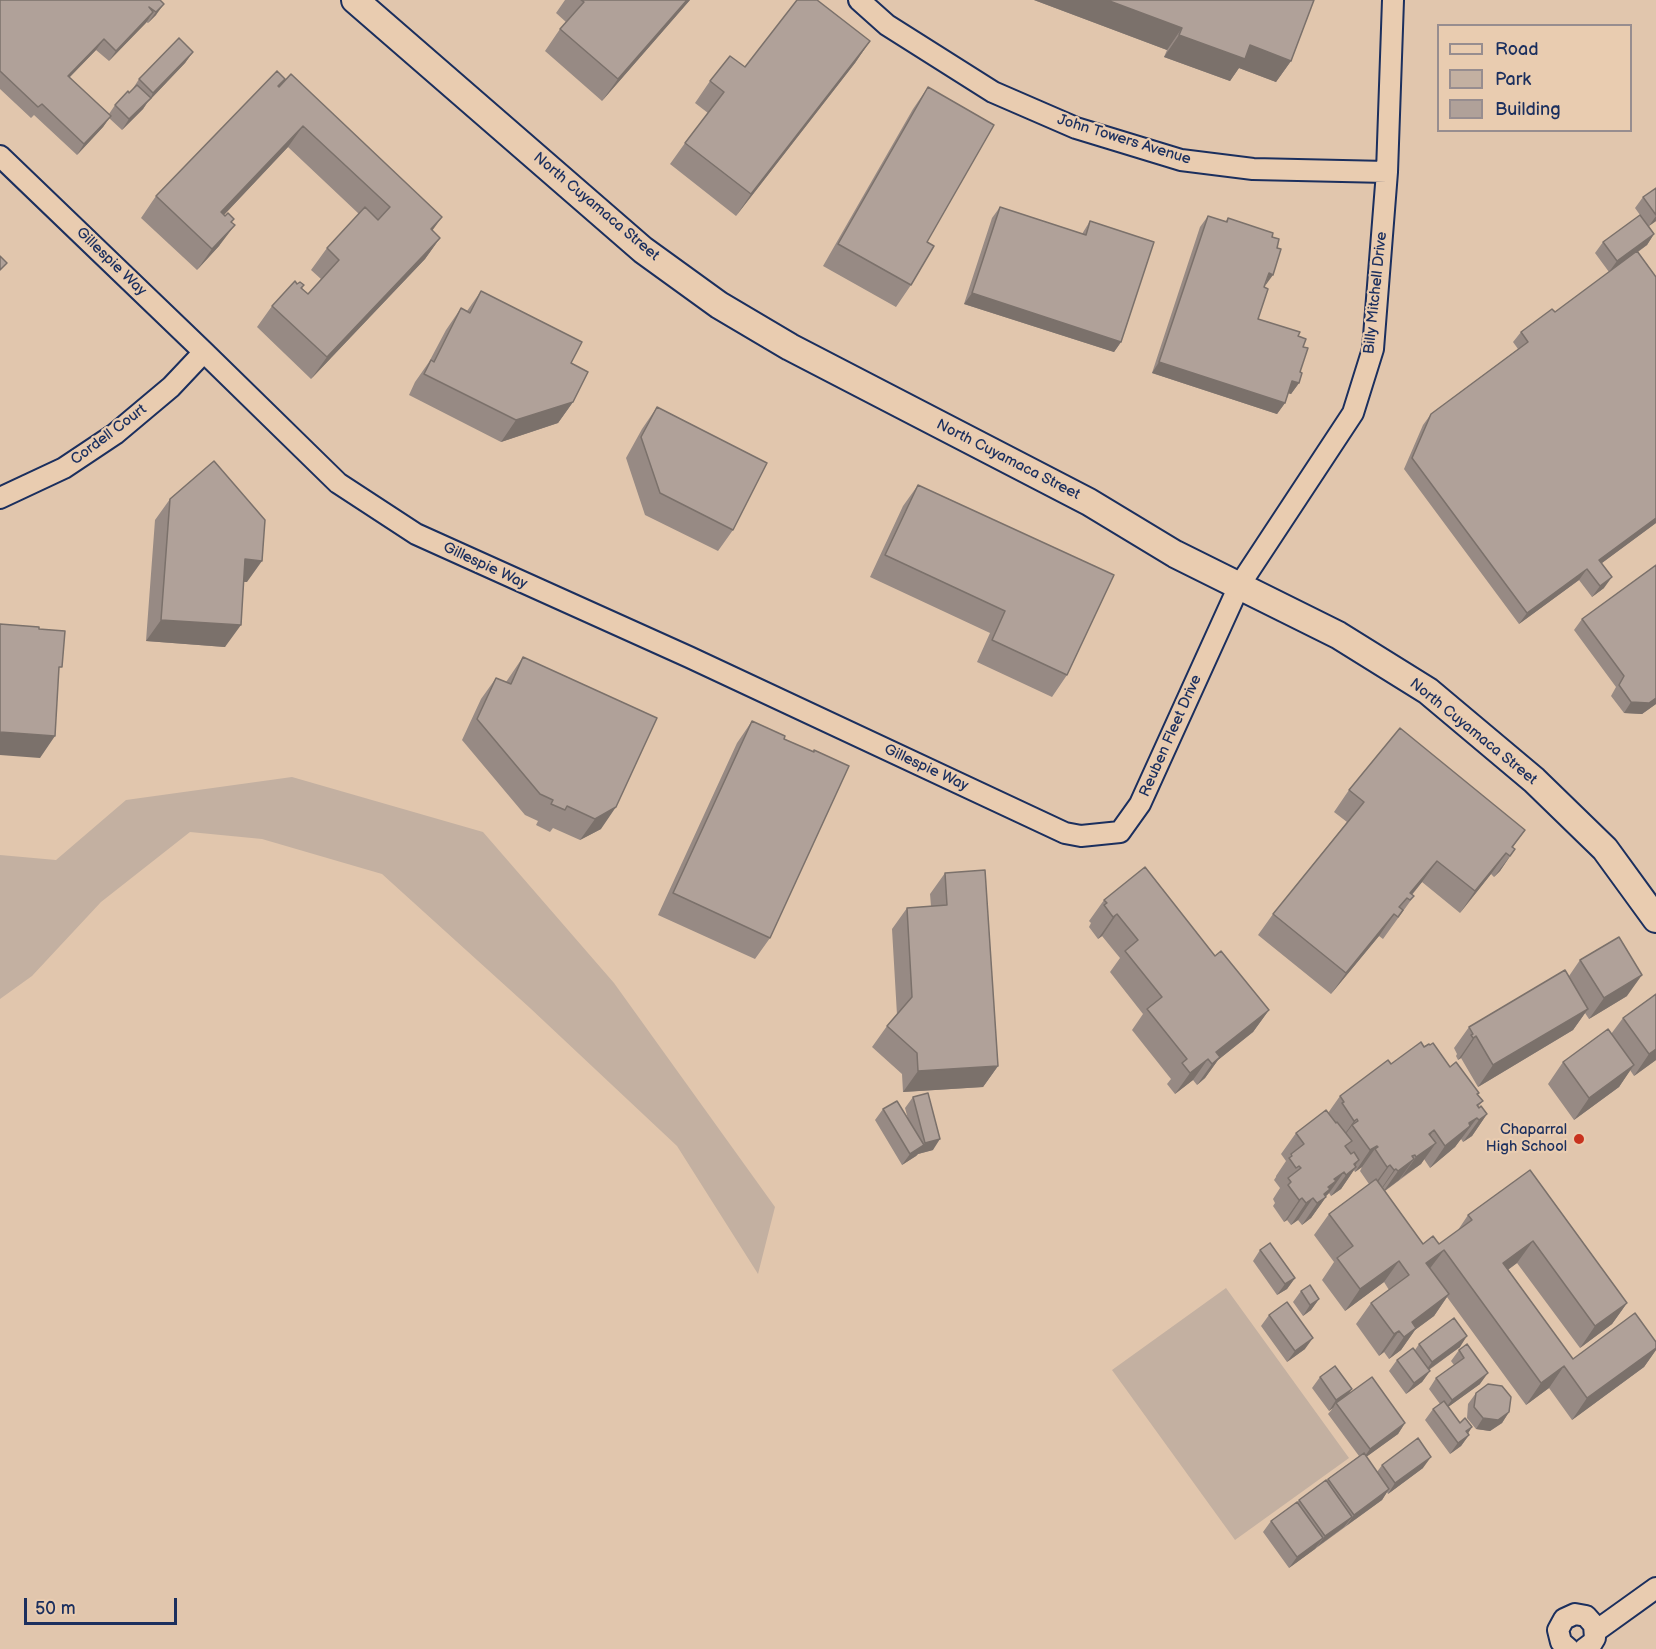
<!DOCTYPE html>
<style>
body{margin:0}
#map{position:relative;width:1656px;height:1649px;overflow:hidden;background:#e1c6ad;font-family:"Balsamiq Sans",sans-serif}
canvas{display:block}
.legend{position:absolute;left:1437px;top:24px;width:195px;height:108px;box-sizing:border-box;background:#e9ccb0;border:2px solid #978d8f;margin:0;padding:8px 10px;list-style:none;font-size:18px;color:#1b2f5e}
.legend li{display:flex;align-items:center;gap:12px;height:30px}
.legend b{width:30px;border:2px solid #978d8f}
.scale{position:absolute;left:24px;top:1598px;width:153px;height:27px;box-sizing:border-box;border:3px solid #1b2f5e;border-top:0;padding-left:8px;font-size:18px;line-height:21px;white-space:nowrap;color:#1b2f5e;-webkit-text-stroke:4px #e9ccb0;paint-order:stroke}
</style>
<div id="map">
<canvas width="1656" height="1649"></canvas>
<ul class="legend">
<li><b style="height:8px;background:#e9ccb0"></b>Road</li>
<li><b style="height:16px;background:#c3b0a1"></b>Park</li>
<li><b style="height:16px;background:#b0a199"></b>Building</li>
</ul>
<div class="scale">50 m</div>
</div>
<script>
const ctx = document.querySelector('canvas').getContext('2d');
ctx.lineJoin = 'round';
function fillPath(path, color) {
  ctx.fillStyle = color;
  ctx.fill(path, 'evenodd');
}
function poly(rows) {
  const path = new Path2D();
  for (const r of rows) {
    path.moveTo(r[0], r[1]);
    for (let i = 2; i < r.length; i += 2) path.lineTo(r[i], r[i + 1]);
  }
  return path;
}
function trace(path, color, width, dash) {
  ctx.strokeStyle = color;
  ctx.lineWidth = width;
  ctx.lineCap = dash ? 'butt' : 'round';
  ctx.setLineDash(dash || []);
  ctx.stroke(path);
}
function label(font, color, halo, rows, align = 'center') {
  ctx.font = font + ' "Balsamiq Sans",sans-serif';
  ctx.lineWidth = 4.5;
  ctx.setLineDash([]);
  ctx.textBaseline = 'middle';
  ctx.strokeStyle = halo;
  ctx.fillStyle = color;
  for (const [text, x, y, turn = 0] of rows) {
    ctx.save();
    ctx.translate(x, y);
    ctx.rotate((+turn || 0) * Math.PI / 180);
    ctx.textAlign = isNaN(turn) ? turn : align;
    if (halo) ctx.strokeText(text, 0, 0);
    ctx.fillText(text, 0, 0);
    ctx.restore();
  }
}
fillPath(poly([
 [292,777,483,832,614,983,775,1207,758,1274,677,1146,530,1008,382,874,262,839,190,832,101,902,32,976,0,999,0,855,56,860,126,800],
 [1226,1288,1349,1458,1235,1540,1112,1370]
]), '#c3b0a1');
const minor = poly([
 [859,0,887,25,993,92,1076,128,1181,160,1253,169,1387,172],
 [0,156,204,352,338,483,416,534,689,657,1065,833,1081,836,1120,832,1140,804,1239,586,1353,413,1373,349,1387,172,1393,0],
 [0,498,64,468,115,434,171,387,204,352],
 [1596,1631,1656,1588],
 [1569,1649,1561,1642,1558,1630,1564,1619,1575,1614,1586,1616,1594,1625,1595,1638,1592,1643,1584,1649]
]);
const major = poly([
 [355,0,643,250,719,305,790,347,1089,502,1175,554,1338,635,1428,691,1534,780,1605,849,1656,919]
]);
trace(minor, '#1b2f5e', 24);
trace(major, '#1b2f5e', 30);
trace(minor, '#e9ccb0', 20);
trace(major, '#e9ccb0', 26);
fillPath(poly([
 [0,0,160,0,156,15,148,23,146,22,109,61,96,50,69,78,109,114,115,105,132,90,139,79,193,52,185,63,147,103,143,109,122,130,109,118,103,127,77,155,34,115,31,118,0,89],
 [565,0,690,0,602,101,545,51,560,29,566,22,556,13],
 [1034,0,1314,0,1291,61,1276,82,1239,68,1230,81,1164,57,1167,50],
 [870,41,855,63,736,216,670,164,685,143,708,113,695,103,710,81,745,67],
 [285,79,279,87,440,238,425,259,311,379,257,327,272,306,297,284,304,285,302,288,308,294,321,279,311,270,327,248,359,214,288,147,224,215,232,222,219,246,197,270,141,218,156,196],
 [928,87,927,242,911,285,896,307,823,266,913,109],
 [1656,188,1656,221,1649,226,1654,234,1647,245,1638,252,1656,277,1656,523,1602,563,1604,588,1592,597,1579,580,1519,624,1404,469,1423,425,1431,414,1518,349,1513,342,1521,332,1555,312,1609,272,1595,253,1603,242,1640,215,1635,208,1643,197],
 [1000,207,1082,234,1090,221,1121,342,1114,352,964,304,992,218],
 [1208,216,1225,222,1228,218,1272,237,1265,285,1258,319,1298,336,1303,347,1299,383,1291,394,1288,393,1285,403,1277,414,1152,373,1200,227],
 [481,291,571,363,573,402,558,423,501,442,409,395,415,382,429,362,446,330,461,308,467,311],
 [657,407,733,530,718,551,645,515,626,458,642,429],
 [918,485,1067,675,1052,697,977,662,990,633,870,577,903,506],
 [170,499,247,582,244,582,225,647,146,641,155,520],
 [1656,565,1656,704,1642,714,1624,713,1611,696,1616,687,1574,630,1582,619],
 [523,657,601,829,580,840,553,828,550,832,536,825,538,821,525,815,462,740,481,699,496,678,506,682],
 [752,721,784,739,813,752,814,750,770,938,755,959,658,915,737,743],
 [1349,790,1525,830,1513,847,1515,849,1500,871,1494,877,1491,874,1460,913,1422,882,1412,895,1414,896,1383,939,1379,936,1331,994,1258,935,1273,914,1347,822,1334,812],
 [945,873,998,1066,983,1087,903,1092,902,1074,872,1047,887,1026,897,1015,892,929,907,908,931,906,930,894],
 [1104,900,1215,956,1269,1010,1253,1032,1218,1060,1205,1078,1197,1085,1193,1080,1175,1094,1167,1084,1171,1079,1132,1030,1143,1014,1110,972,1120,958,1102,936,1098,939,1089,927,1091,923,1089,921],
 [1580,960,1627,996,1589,1019,1585,1013,1573,1030,1478,1087,1461,1058,1458,1060,1456,1056,1457,1054,1454,1048,1469,1027,1569,976],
 [1656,994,1656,1060,1634,1076,1630,1070,1619,1087,1574,1120,1548,1084,1563,1062,1611,1034,1623,1018],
 [1424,1047,1450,1067,1478,1095,1483,1101,1478,1107,1487,1114,1472,1136,1463,1142,1461,1139,1460,1140,1455,1147,1430,1168,1424,1159,1421,1164,1385,1191,1423,1244,1439,1244,1456,1233,1468,1215,1530,1170,1627,1303,1612,1324,1580,1348,1517,1263,1508,1270,1573,1359,1656,1342,1656,1350,1644,1367,1572,1420,1549,1388,1526,1405,1447,1297,1434,1316,1415,1330,1401,1350,1389,1359,1384,1352,1379,1356,1356,1324,1371,1303,1389,1290,1384,1282,1345,1311,1322,1280,1334,1262,1314,1235,1329,1214,1369,1184,1360,1171,1362,1167,1355,1172,1354,1170,1341,1189,1331,1196,1329,1193,1326,1196,1326,1197,1311,1218,1302,1225,1298,1220,1291,1225,1287,1220,1284,1222,1273,1206,1275,1203,1273,1199,1280,1188,1274,1180,1276,1177,1276,1176,1286,1161,1281,1154,1296,1133,1328,1113,1340,1096,1391,1064],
 [913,1097,933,1150,918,1154,916,1156,902,1165,875,1120,883,1109,908,1119,905,1108],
 [1260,1250,1295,1278,1287,1289,1277,1295,1253,1261],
 [1301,1291,1319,1299,1311,1310,1303,1316,1293,1302],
 [1269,1315,1305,1349,1287,1362,1261,1326],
 [1419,1344,1460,1347,1429,1370,1430,1371,1422,1382,1406,1394,1389,1371,1397,1360,1415,1350],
 [1467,1344,1480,1384,1448,1407,1460,1423,1472,1427,1468,1433,1469,1435,1461,1446,1450,1454,1425,1420,1433,1409,1440,1404,1429,1389,1436,1378,1454,1365,1451,1361,1459,1350],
 [1320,1377,1352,1389,1348,1395,1405,1423,1398,1434,1366,1457,1377,1472,1382,1465,1423,1468,1388,1494,1387,1492,1382,1500,1289,1568,1263,1532,1271,1521,1359,1456,1328,1414,1333,1408,1329,1411,1312,1388],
 [1476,1393,1509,1412,1502,1423,1490,1431,1476,1429,1467,1418,1468,1404]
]), '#978a84');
fillPath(poly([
 [687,0,690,0,602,101,618,79],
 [1034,0,1107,0,1182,28,1167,50],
 [164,4,156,15,148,23,156,12],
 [153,12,146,23,109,61,116,51],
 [1179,35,1250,45,1291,61,1276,82,1239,68,1230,81,1164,57],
 [104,39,96,50,60,87,68,76],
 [870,41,855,63,736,216,751,194],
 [193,52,185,63,147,103,143,109,122,130,129,119,150,99,153,93],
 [111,116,103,127,77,155,84,144],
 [303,126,288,147,206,234,221,212],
 [1656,216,1656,221,1649,226],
 [442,217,427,238,431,229],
 [235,225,219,246,197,270,212,249],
 [1654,234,1647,245,1609,272,1617,261],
 [440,238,425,259,311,379,327,357],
 [1269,273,1273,275,1265,286],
 [972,293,1121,342,1114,352,964,304],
 [1159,362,1285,403,1277,414,1152,373],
 [1292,381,1299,383,1291,394,1284,392],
 [573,402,558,423,501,442,516,420],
 [1656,518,1656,523,1591,571,1599,560],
 [245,559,262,561,247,582,230,581],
 [1587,569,1579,580,1519,624,1527,613],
 [1612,577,1604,588,1592,597,1600,586],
 [161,620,241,625,225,647,146,641],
 [1656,698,1656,704,1642,714,1624,713,1631,702],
 [0,732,55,736,40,758,0,755],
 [616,807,601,829,580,840,595,819],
 [1515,849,1500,871,1494,877,1510,856],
 [1506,853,1491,874,1460,913,1475,891],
 [1437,861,1422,882,1408,899,1410,893],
 [1117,914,1102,936,1098,939,1113,917],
 [1394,914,1379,936,1331,994,1346,973],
 [1642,975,1627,996,1589,1019,1604,998],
 [1588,1009,1573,1030,1478,1087,1493,1065],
 [1269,1010,1253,1032,1218,1060,1205,1078,1197,1085,1212,1064,1216,1052],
 [1476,1036,1461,1058,1458,1060,1473,1038],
 [1656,1049,1656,1060,1634,1076,1649,1054],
 [1208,1059,1193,1080,1175,1094,1190,1073],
 [1634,1065,1619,1087,1574,1120,1589,1098],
 [998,1066,983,1087,903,1092,918,1071],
 [1487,1114,1472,1136,1463,1142,1479,1120],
 [1477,1118,1455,1147,1430,1168,1445,1146,1469,1123],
 [1357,1119,1341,1140,1339,1142,1354,1121],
 [1434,1130,1418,1152,1414,1155,1409,1162,1414,1159,1399,1180,1383,1192,1398,1171,1429,1134],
 [940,1139,933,1150,918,1154,916,1156,902,1165,910,1154,923,1146,925,1143],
 [1436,1143,1421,1164,1401,1178,1416,1157],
 [1377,1146,1362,1167,1355,1172,1370,1150],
 [1359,1160,1352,1170,1356,1167,1341,1189,1331,1196,1354,1164],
 [1390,1165,1375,1186,1372,1188,1387,1167],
 [1396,1169,1381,1190,1379,1192,1394,1170],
 [1344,1172,1329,1193,1326,1196,1326,1197,1311,1218,1302,1225,1334,1179],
 [1302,1198,1287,1220,1284,1222,1299,1200],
 [1313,1198,1298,1220,1291,1225,1306,1203],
 [1533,1241,1517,1263,1488,1284,1503,1263],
 [1444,1250,1428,1271,1426,1263],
 [1399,1261,1384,1282,1345,1311,1360,1289],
 [1295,1278,1287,1289,1277,1295,1285,1284],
 [1449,1294,1434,1316,1415,1330,1401,1350,1389,1359,1404,1337,1412,1322],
 [1319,1299,1311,1310,1303,1316,1310,1305],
 [1627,1303,1612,1324,1580,1348,1595,1326],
 [1399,1331,1384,1352,1379,1356,1394,1334],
 [1467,1336,1460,1347,1424,1373,1432,1362],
 [1313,1338,1305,1349,1287,1362,1295,1351],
 [1656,1348,1656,1350,1644,1367,1572,1420,1587,1398],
 [1564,1366,1549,1388,1526,1405,1541,1383],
 [1430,1371,1422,1382,1406,1394,1414,1383],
 [1488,1373,1480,1384,1444,1410,1452,1400],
 [1352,1389,1344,1400,1336,1403,1333,1408,1329,1411,1336,1400],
 [1509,1412,1502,1423,1490,1431,1476,1429,1483,1418],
 [1405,1423,1398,1434,1362,1460,1370,1449],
 [1472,1427,1465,1438,1469,1435,1461,1446,1450,1454,1466,1431],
 [1431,1457,1423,1468,1388,1494,1395,1483],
 [1389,1489,1382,1500,1346,1526,1354,1515],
 [1352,1517,1344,1527,1317,1547,1325,1536],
 [1323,1538,1315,1549,1289,1568,1297,1557]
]), '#7b716b');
const building = poly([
 [0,0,160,0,164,4,156,12,149,7,153,12,116,51,104,39,68,76,111,116,84,144,42,104,38,107,0,71,0,0],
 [581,0,687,0,618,79,560,29,584,2,581,0],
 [797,0,817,0,870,41,751,194,685,143,724,92,710,81,730,56,745,67,797,0],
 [1107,0,1314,0,1291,61,1250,45,1245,59,1179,35,1182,28,1107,0],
 [179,38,193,52,153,93,139,79,179,38],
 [277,71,285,79,278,86,279,87,291,74,442,217,431,229,440,238,327,357,272,306,295,281,297,284,300,282,304,285,301,288,308,294,339,260,327,248,365,207,378,220,390,207,303,126,221,212,225,216,228,213,234,219,231,222,235,225,212,249,156,196,277,71],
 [137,85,151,98,129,119,115,105,128,91,129,93,137,85],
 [928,87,994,125,927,242,934,246,911,285,838,244,928,87],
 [1656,188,1656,215,1643,197,1656,188],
 [1000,207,1086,235,1090,221,1154,242,1121,342,972,293,1000,207],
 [1640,215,1654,234,1617,261,1603,242,1640,215],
 [1208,216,1227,222,1228,218,1273,233,1272,237,1279,239,1277,248,1281,249,1273,275,1269,273,1264,287,1268,289,1258,319,1300,332,1298,336,1306,339,1303,347,1308,348,1300,372,1302,373,1299,383,1292,381,1285,403,1159,362,1208,216],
 [1637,251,1656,277,1656,518,1599,560,1612,577,1600,586,1587,569,1527,613,1412,458,1431,414,1528,342,1521,332,1552,309,1555,312,1637,251],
 [0,256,7,263,0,270,0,256],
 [481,291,582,342,571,363,588,372,573,402,516,420,424,374,431,360,434,362,461,308,470,313,481,291],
 [657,407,767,463,733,530,660,493,641,437,657,407],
 [214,461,265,520,262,561,245,559,241,625,161,620,170,499,214,461],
 [918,485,1114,575,1067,675,992,640,1005,611,885,555,918,485],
 [1656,565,1656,698,1649,703,1631,702,1619,685,1624,676,1582,619,1656,565],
 [0,624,39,627,39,629,65,631,62,667,59,667,55,736,0,732,0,624],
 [523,657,657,718,616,807,595,819,567,806,565,810,551,804,553,800,540,794,477,719,496,678,511,684,523,657],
 [752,721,785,736,784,739,814,752,814,750,849,766,770,938,673,893,752,721],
 [1400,728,1525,830,1512,847,1515,849,1510,856,1506,853,1475,891,1437,861,1410,893,1414,896,1410,900,1407,898,1399,907,1403,910,1398,917,1394,914,1346,973,1273,914,1364,802,1349,790,1400,728],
 [1145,867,1215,956,1221,951,1269,1010,1216,1052,1220,1057,1212,1064,1208,1059,1190,1073,1182,1063,1187,1059,1147,1009,1162,997,1125,951,1138,940,1117,914,1113,917,1104,905,1107,903,1104,900,1145,867],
 [985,870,998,1066,918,1071,917,1053,887,1026,912,997,907,908,947,905,945,873,985,870],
 [1619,937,1642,975,1604,998,1580,960,1619,937],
 [1565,970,1588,1009,1493,1065,1476,1036,1473,1038,1471,1035,1473,1034,1469,1027,1565,970],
 [1656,994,1656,1049,1649,1054,1623,1018,1656,994],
 [1608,1029,1634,1065,1589,1098,1563,1062,1608,1029],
 [1421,1042,1424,1047,1429,1044,1430,1045,1433,1043,1450,1067,1456,1062,1479,1093,1477,1094,1483,1101,1477,1105,1479,1108,1481,1106,1487,1114,1479,1120,1477,1118,1469,1123,1470,1126,1445,1146,1434,1130,1429,1134,1436,1143,1416,1157,1415,1155,1412,1156,1414,1159,1398,1171,1396,1169,1394,1170,1390,1165,1387,1167,1375,1149,1378,1147,1377,1146,1370,1150,1352,1125,1358,1121,1357,1119,1354,1121,1342,1103,1344,1102,1340,1096,1388,1060,1391,1064,1421,1042],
 [928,1093,940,1139,925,1143,913,1097,928,1093],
 [897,1101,924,1145,910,1154,883,1109,897,1101],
 [1326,1110,1336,1123,1337,1122,1352,1141,1345,1146,1351,1154,1354,1152,1359,1160,1354,1164,1356,1167,1346,1175,1344,1172,1334,1179,1336,1181,1328,1187,1330,1189,1324,1194,1326,1197,1317,1203,1313,1198,1306,1203,1302,1198,1299,1200,1288,1185,1291,1182,1288,1178,1301,1168,1299,1166,1296,1168,1289,1158,1292,1156,1291,1154,1304,1144,1296,1133,1326,1110],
 [1530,1170,1627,1303,1595,1326,1533,1241,1503,1263,1573,1359,1635,1313,1656,1342,1656,1348,1587,1398,1564,1366,1541,1383,1444,1250,1426,1263,1449,1294,1412,1322,1416,1328,1404,1337,1399,1331,1394,1334,1371,1303,1409,1275,1399,1261,1360,1289,1337,1258,1353,1246,1329,1214,1376,1179,1423,1244,1433,1236,1439,1244,1472,1220,1468,1215,1530,1170],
 [1270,1243,1295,1278,1285,1284,1260,1250,1270,1243],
 [1310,1285,1319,1299,1310,1305,1301,1291,1310,1285],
 [1287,1302,1313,1338,1295,1351,1269,1315,1287,1302],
 [1454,1318,1467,1336,1432,1362,1419,1344,1454,1318],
 [1467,1344,1488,1373,1452,1400,1436,1378,1464,1358,1459,1350,1467,1344],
 [1413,1348,1430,1371,1414,1383,1397,1360,1413,1348],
 [1335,1366,1352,1389,1336,1400,1320,1377,1335,1366],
 [1372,1377,1405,1423,1370,1449,1336,1403,1372,1377],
 [1488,1384,1502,1386,1511,1397,1509,1412,1498,1420,1483,1418,1474,1407,1476,1393,1488,1384],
 [1444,1401,1460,1423,1465,1418,1472,1427,1466,1431,1469,1435,1458,1443,1433,1409,1444,1401],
 [1418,1438,1431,1457,1395,1483,1382,1465,1418,1438],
 [1364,1453,1389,1489,1354,1515,1328,1479,1364,1453],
 [1326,1480,1352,1517,1325,1536,1299,1500,1326,1480],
 [1297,1502,1323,1538,1297,1557,1271,1521,1297,1502]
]);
fillPath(building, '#b0a199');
trace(building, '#7b716b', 1.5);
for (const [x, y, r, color] of [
 [1579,1139,6,"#c8321e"]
]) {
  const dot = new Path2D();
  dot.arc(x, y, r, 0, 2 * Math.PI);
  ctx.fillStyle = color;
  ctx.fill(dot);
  trace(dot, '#e9ccb0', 2);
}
label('15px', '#1b2f5e', '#e9ccb0', [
 ["John Towers Avenue",1124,140,17],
 ["North Cuyamaca Street",596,207,40],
 ["Gillespie Way",111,262,44],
 ["Billy Mitchell Drive",1376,293,-84],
 ["Cordell Court",109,435,-37],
 ["North Cuyamaca Street",1008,460,27],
 ["Gillespie Way",485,566,25],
 ["North Cuyamaca Street",1473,732,39],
 ["Reuben Fleet Drive",1171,736,-66],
 ["Gillespie Way",926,768,25]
]);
label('15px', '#1b2f5e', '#e9ccb0', [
 ["Chaparral",1567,1130],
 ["High School",1567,1147]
], 'right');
</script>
